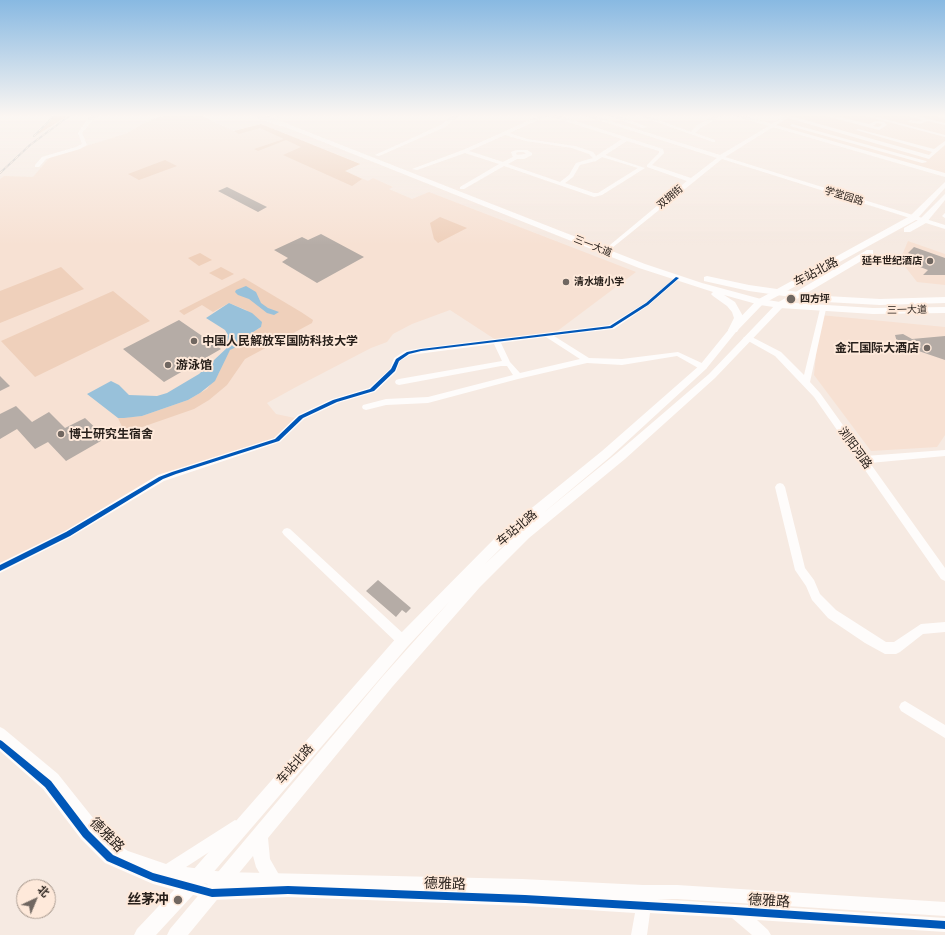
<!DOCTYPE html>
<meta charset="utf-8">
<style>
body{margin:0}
#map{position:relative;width:945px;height:935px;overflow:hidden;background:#f6eae2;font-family:"Playfair Display","Noto Sans SC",serif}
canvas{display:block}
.north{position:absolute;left:16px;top:879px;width:40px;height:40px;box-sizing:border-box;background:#fee9da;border:1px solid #a8998e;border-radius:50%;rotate:44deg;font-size:11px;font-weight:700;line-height:16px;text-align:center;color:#28201b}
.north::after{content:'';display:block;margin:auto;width:14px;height:18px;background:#706761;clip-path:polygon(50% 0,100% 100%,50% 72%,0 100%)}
</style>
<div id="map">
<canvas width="945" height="935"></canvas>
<div class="north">北</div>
</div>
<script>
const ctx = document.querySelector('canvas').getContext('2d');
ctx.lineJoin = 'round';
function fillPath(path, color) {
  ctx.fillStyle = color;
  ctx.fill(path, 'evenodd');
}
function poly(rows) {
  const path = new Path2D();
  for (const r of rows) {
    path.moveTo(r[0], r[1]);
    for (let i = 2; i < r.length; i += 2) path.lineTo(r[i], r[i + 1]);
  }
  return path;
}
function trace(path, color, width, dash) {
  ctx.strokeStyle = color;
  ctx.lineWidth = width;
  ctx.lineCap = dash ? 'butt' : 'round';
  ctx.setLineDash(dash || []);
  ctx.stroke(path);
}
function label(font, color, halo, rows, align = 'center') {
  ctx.font = font + ' "Playfair Display","Noto Sans SC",serif';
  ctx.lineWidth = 4;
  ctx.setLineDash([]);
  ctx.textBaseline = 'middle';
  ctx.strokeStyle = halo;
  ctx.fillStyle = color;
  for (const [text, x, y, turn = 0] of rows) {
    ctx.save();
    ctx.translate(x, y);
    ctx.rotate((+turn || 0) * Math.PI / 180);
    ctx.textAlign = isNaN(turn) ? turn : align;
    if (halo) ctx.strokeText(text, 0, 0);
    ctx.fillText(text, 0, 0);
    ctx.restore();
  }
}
fillPath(poly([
 [169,114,197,114,234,131,261,124,360,164,345,171,368,181,373,178,393,187,389,189,412,199,429,192,636,272,556,332,496,340,450,310,412,324,393,334,387,342,371,348,296,387,267,403,276,414,295,418,278,437,217,459,160,474,66,532,0,566,0,179,4,176,33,177,50,157,125,134,146,122],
 [792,114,933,114,945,117,945,175,774,126],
 [908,241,945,254,945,285,917,282,900,260],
 [820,315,945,327,945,435,937,447,871,451,814,375]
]), '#f7e1d3');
fillPath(poly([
 [58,114,71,114,35,136,57,114],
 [261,124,360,164,345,171,362,179,352,186,283,155,301,147,286,140,258,151,254,149,284,139,260,128,239,134,234,131],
 [165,160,177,166,139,180,128,174],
 [440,217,467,228,438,243,434,239,430,223],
 [200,253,212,260,199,266,188,258],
 [61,267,84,289,0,323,0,291],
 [221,267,234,274,222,280,209,273],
 [244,278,301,312,313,320,312,323,245,359,227,385,209,400,194,409,125,433,118,418,142,416,188,400,207,389,219,373,223,361,230,350,240,345,239,341,261,327,246,310,229,303,213,312,202,305,184,315,179,311],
 [113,291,150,321,35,377,1,341]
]), '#efd0bb');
fillPath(poly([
 [246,286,256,292,261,303,268,308,279,312,274,315,267,313,249,299,238,295,235,292,236,290],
 [229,303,252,313,262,322,261,327,239,341,241,345,230,350,215,381,200,393,188,400,142,416,124,418,118,418,87,394,111,381,119,385,129,395,157,396,167,393,199,374,228,347,225,340,228,335,225,330,206,318]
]), '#98c1da');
fillPath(poly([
 [227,187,267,207,258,212,218,191],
 [321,234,364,257,317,283,282,262,288,258,274,250,302,237,308,240],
 [914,247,945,258,945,275,923,275,928,270,912,264,919,256,908,253],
 [179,320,221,349,164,382,123,349],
 [903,334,912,339,945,336,945,360,901,345,897,342,895,335],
 [0,376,10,386,0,391],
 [16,406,32,422,49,412,65,428,85,418,106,438,66,461,48,442,35,449,17,429,0,439,0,414],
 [378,580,411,608,406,613,402,610,396,617,366,591]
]), '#b5aca6');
fillPath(poly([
 [96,114,102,114,94,118,82,133,87,145,80,149,46,159,39,167,35,167,35,165,42,157,76,147,82,144,78,133,90,116,96,114],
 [247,114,254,114,284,125,280,126,247,114],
 [274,114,278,114,280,117,276,118,274,114],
 [455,114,460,114,445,127,379,156,375,155,441,125,455,114],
 [544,114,559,116,663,149,664,153,652,165,691,178,717,158,580,114,587,114,720,155,769,126,729,114,736,114,772,124,789,114,794,114,791,116,929,155,932,152,856,130,858,129,934,149,945,141,945,145,929,159,788,118,776,125,945,173,945,177,773,127,725,157,945,225,945,229,722,159,612,248,610,247,610,245,687,181,647,167,647,165,659,153,659,151,627,141,605,155,645,168,602,195,594,197,504,166,464,189,460,189,460,187,499,164,465,153,417,170,412,169,463,150,544,114],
 [546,116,556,118,622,139,596,156,593,152,575,146,527,139,509,133,546,116],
 [505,135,526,141,572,148,589,154,593,158,576,163,569,175,560,182,508,164,517,159,524,159,532,155,532,153,527,150,517,150,511,152,513,157,503,162,469,151,505,135],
 [518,152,524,152,526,154,517,155,516,153,518,152],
 [602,157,638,168,598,193,594,193,565,183,573,177,580,165,596,161,602,157],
 [606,114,612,114,647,127,643,128,606,114],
 [635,114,641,114,691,132,696,126,719,114,724,114,700,128,695,133,715,140,715,142,713,142,635,114],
 [818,114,826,114,869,124,876,121,884,122,887,125,879,130,818,114],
 [877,123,881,124,882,125,878,127,873,126,877,123],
 [858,114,866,114,945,135,945,137,858,114],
 [901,114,909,114,945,123,945,125,927,121,920,124,908,122,910,120,919,121,922,120,901,114],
 [792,124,926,161,927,162,922,163,790,126,792,124],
 [945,213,945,218,942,216,945,213],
 [677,276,679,277,679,279,649,305,614,329,554,336,589,358,622,359,678,352,706,365,707,367,706,369,700,369,677,356,622,365,587,363,518,379,428,403,386,405,366,410,363,409,362,407,363,405,386,399,428,397,513,375,507,366,501,366,399,385,396,384,395,382,396,380,399,379,502,361,494,344,410,355,400,361,396,372,375,392,338,403,304,419,280,442,164,481,71,537,0,573,0,563,65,531,158,475,274,438,298,415,332,399,369,388,390,369,394,358,405,351,421,348,609,325,645,303,677,276],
 [546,337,580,359,520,373,510,362,501,343,546,337],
 [823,307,826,309,810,382,820,393,865,456,945,450,945,456,870,463,945,568,945,581,941,579,814,397,775,356,743,338,747,336,750,336,781,352,804,375,820,309,823,307],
 [780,483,783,484,785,487,805,568,814,580,820,594,836,610,886,642,894,642,921,624,945,622,945,632,923,634,900,652,896,654,885,654,865,643,828,618,812,600,806,586,795,570,775,487,777,484,780,483],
 [287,528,290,529,407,637,409,641,407,645,403,646,399,645,284,535,282,532,284,529,287,528],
 [905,701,945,725,945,738,901,711,899,707,901,703,905,701],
 [0,727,4,729,58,774,97,823,120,846,128,851,166,864,235,820,240,822,242,827,240,832,186,867,223,872,522,879,643,885,677,885,945,902,945,916,677,899,657,899,945,918,945,932,757,920,768,930,771,935,752,935,732,918,650,913,647,935,631,935,635,913,525,906,288,897,212,900,153,884,105,863,81,839,43,789,0,751,0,727],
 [202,883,219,886,212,886,202,883]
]), '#fefcfb');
fillPath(poly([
 [931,114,945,115,945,119,932,115,931,114],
 [945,182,945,188,916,220,763,304,736,332,706,369,610,457,542,514,617,453,709,374,777,303,867,250,873,250,873,254,783,307,715,378,625,459,529,538,480,587,393,686,268,838,270,859,282,880,279,886,273,889,267,886,256,867,253,856,188,935,167,935,170,929,383,676,450,601,408,646,205,882,156,935,134,935,137,929,193,870,398,636,496,537,602,451,700,365,730,328,757,300,910,216,945,182],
 [516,535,485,564,504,545,516,535],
 [945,194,945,200,926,223,910,232,904,232,904,228,920,219,945,194]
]), '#fefcfb');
fillPath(poly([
 [253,114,262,114,645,264,702,283,761,299,780,302,873,308,945,307,945,313,873,314,780,308,760,305,724,295,735,302,744,318,737,332,729,332,728,330,734,318,732,312,727,306,713,296,711,294,713,292,639,268,253,114],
 [707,276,749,285,826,296,880,299,945,297,945,303,880,305,826,302,749,291,704,281,704,277,707,276]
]), '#fefcfb');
const rail = poly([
 [34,136,56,114],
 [0,173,30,145,72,114]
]);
trace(rail, '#c7c5c3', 2);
trace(rail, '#fee9da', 1, [3.5]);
fillPath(poly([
 [676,277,679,278,648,305,612,328,421,351,409,354,399,361,395,371,374,391,337,402,303,418,279,441,176,474,163,479,70,536,0,571,0,565,66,532,159,477,172,472,275,439,299,416,333,400,370,389,391,369,396,359,407,352,421,349,610,326,646,303,676,277],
 [0,740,2,741,51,781,89,831,113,855,153,873,212,889,288,886,525,895,735,907,945,921,945,929,735,915,525,903,288,894,212,897,153,881,107,861,83,837,45,787,0,748,0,740]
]), '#0057b8');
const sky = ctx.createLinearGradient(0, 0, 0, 245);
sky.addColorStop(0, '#88b9e2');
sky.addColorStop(0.47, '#fbf6f2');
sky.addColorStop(1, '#fbf6f200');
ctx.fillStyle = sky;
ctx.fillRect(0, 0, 945, 245);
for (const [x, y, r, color] of [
 [930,261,4,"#706761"],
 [566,282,4,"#706761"],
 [791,299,5,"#706761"],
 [194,341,4,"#706761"],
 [927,348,4,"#706761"],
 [168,365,4,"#706761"],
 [61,434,4,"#706761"],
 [178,900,5,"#706761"]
]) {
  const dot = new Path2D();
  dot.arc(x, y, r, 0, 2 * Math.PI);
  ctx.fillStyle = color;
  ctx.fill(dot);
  trace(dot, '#fee9da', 1.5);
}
label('10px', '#28201b', '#fee9da', [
 ["学堂园路",844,196,17],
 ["双拥街",670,197,-40],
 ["三一大道",593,246,22],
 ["三一大道",907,310,-1]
]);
label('bold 10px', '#28201b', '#fee9da', [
 ["延年世纪酒店",922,261,"right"],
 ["清水塘小学",574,282],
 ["四方坪",800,299]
], 'left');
label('12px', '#28201b', '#fee9da', [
 ["车站北路",816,272,-28],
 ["浏阳河路",855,448,54],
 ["车站北路",517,528,-40],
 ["车站北路",295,764,-49]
]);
label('bold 12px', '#28201b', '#fee9da', [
 ["中国人民解放军国防科技大学",202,341],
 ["金汇国际大酒店",919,348,"right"],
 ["游泳馆",176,365],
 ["博士研究生宿舍",69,434]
], 'left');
label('14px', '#28201b', '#fee9da', [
 ["德雅路",107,835,45],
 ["德雅路",445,884,2],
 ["德雅路",769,901,4]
]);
label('bold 14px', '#28201b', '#fee9da', [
 ["丝茅冲",169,900]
], 'right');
</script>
